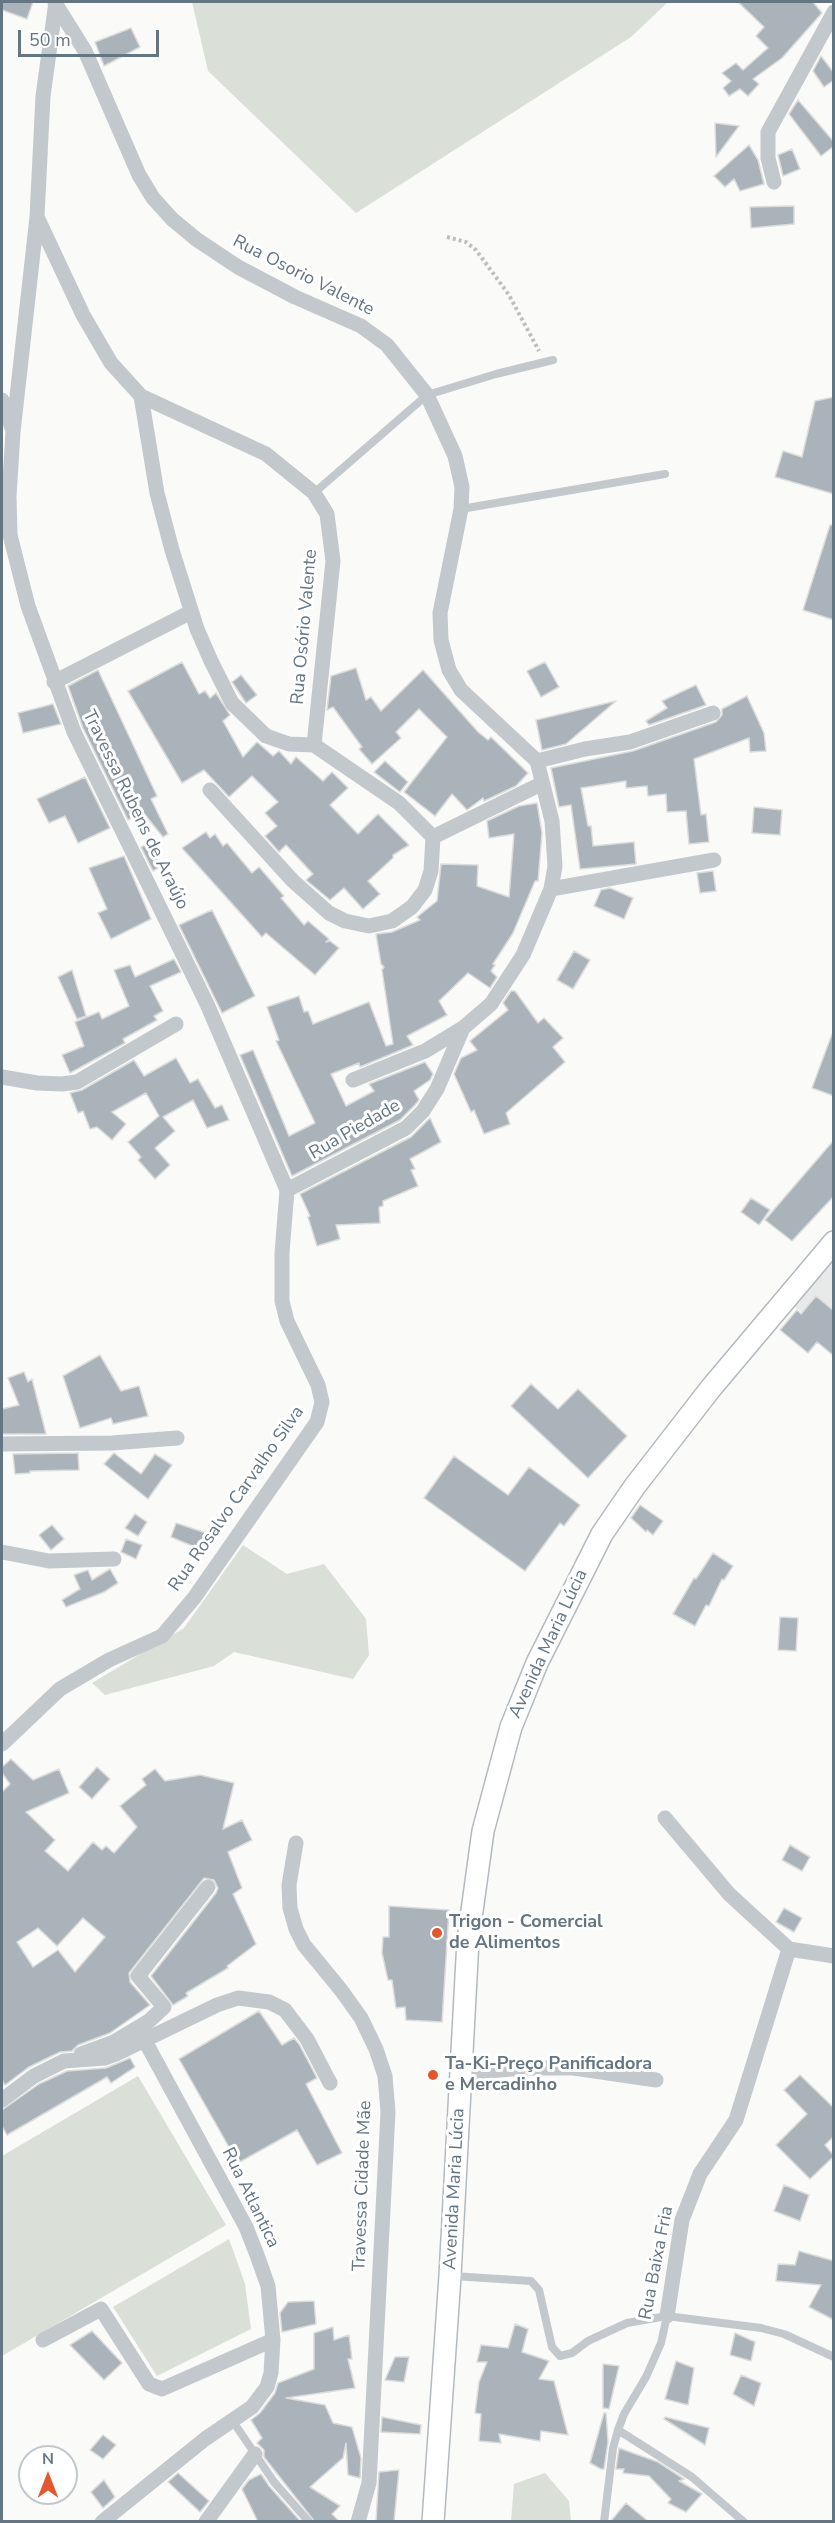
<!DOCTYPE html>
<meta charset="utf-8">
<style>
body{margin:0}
#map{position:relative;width:835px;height:2523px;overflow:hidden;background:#fafaf8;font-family:"Nunito Sans",sans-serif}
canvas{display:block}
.frame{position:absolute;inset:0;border:3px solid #657683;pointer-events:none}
.north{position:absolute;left:18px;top:2445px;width:60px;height:60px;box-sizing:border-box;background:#fff;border:2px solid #c1c8cd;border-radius:50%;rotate:0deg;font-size:16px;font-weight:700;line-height:24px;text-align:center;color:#657683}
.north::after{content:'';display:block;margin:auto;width:21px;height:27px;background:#e4572e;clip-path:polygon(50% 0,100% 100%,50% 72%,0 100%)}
.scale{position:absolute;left:18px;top:30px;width:141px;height:27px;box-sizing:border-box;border:3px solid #657683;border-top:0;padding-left:8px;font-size:18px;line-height:21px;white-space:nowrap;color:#657683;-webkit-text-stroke:4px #fff;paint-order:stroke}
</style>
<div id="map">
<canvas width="835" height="2523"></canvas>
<div class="frame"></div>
<div class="north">N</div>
<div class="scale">50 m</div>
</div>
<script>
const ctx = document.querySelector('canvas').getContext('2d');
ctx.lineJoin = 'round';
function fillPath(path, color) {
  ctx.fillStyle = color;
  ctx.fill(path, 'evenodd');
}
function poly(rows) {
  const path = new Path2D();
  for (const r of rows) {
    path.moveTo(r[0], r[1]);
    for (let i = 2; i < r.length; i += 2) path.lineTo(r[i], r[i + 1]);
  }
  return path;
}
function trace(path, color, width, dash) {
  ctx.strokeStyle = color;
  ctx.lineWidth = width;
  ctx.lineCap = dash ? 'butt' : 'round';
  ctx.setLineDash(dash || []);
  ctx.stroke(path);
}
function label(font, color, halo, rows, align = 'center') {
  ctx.font = font + ' "Nunito Sans",sans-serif';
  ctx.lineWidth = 6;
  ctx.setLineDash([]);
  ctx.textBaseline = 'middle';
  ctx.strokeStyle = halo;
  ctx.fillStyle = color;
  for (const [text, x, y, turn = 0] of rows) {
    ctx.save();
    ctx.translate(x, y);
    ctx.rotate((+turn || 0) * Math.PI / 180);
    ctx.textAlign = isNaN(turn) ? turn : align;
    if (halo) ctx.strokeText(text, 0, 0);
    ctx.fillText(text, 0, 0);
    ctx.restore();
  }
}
fillPath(poly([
 [833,1256,833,1338,793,1305]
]), '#e8e9e9');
fillPath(poly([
 [192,2,668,2,631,37,356,213,208,71],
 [243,1545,287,1574,324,1564,366,1619,369,1655,353,1679,234,1652,214,1666,105,1695,92,1683,184,1628],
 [138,2076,226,2225,2,2356,2,2156],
 [229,2239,245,2284,251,2329,157,2376,113,2307],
 [545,2473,569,2501,571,2521,511,2521,514,2484]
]), '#dadfd7');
const building = poly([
 [2,2,33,2,27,19,2,10,2,2],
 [738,2,813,2,822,13,782,58,753,79,759,84,748,96,740,89,729,96,723,88,731,81,722,73,736,63,743,70,768,48,756,36,764,27,738,2],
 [131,28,140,47,104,66,95,42,131,28],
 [821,56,834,73,834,80,824,87,813,71,821,56],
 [798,100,834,142,834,146,821,156,789,114,798,100],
 [715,123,739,126,716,157,715,123],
 [749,145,758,160,764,184,740,191,734,179,725,187,714,176,749,145],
 [792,149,800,169,783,176,778,155,792,149],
 [794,206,794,224,751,228,750,207,794,206],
 [834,397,834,494,775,477,783,451,802,457,815,401,834,397],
 [830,525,834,525,834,620,803,610,830,525],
 [182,662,199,694,205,691,210,698,216,693,230,715,223,721,243,757,257,742,273,756,279,751,291,764,296,757,323,781,332,772,348,788,330,805,358,834,378,814,409,845,393,855,393,858,368,881,380,894,363,909,344,888,330,900,306,880,313,874,286,845,279,852,265,836,277,826,265,813,278,802,252,776,229,797,204,770,182,783,128,691,182,662],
 [545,662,559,687,541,697,527,671,545,662],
 [356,668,366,700,371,697,381,711,423,670,478,732,488,740,491,737,528,773,516,786,484,801,483,798,467,810,452,794,435,816,404,792,447,737,419,709,396,732,401,738,372,764,359,749,362,747,333,707,327,710,331,676,356,668],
 [98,670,157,796,151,799,168,834,163,837,137,805,133,807,137,815,128,820,83,728,68,686,98,670],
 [241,675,257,695,246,703,232,682,241,675],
 [696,685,706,705,649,725,646,721,667,708,662,701,696,685],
 [747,696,764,733,766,751,750,752,749,738,694,759,701,815,706,814,709,842,689,844,686,811,667,812,666,794,648,796,647,786,626,788,626,781,581,788,588,826,591,826,593,846,634,842,636,864,580,869,571,805,559,807,551,768,633,751,716,722,722,715,722,709,747,696],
 [616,701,566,744,542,750,536,720,616,701],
 [53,704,61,724,23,733,18,713,53,704],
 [385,761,408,782,400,792,374,772,385,761],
 [85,777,110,828,78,843,65,816,49,823,37,799,85,777],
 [537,803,542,833,538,881,535,881,513,933,493,964,495,965,491,971,497,977,490,988,468,973,439,1001,447,1015,407,1036,413,1045,360,1067,359,1063,331,1074,346,1106,374,1091,369,1084,425,1062,433,1074,430,1080,414,1091,419,1100,415,1105,400,1120,292,1176,240,1055,253,1050,289,1136,315,1123,276,1041,279,1040,267,1007,299,996,304,1012,308,1011,313,1024,369,1002,386,1046,393,1044,382,970,384,967,381,964,376,934,392,932,420,920,417,917,437,901,441,864,478,865,477,886,509,897,514,834,489,838,487,821,519,806,537,803],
 [754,807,782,810,780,835,752,833,754,807],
 [206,832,210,838,215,834,223,846,227,843,252,873,259,867,284,896,281,898,304,925,308,921,329,939,326,942,330,941,339,948,315,975,266,933,262,937,182,848,206,832],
 [150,843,161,866,153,871,141,847,150,843],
 [124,856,151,919,111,939,98,913,107,909,89,868,124,856],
 [713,871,716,891,700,893,697,873,713,871],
 [610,888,633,898,624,919,594,906,601,890,610,888],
 [212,910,255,996,222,1013,179,925,212,910],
 [574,951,590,960,573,989,557,980,574,951],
 [174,959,181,972,150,986,163,1011,154,1016,157,1020,123,1039,125,1043,70,1073,62,1055,84,1046,75,1022,99,1012,102,1019,129,1006,114,970,130,965,135,977,174,959],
 [72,970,86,1016,77,1019,58,977,72,970],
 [511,991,515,991,538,1023,544,1018,563,1038,553,1047,565,1062,506,1113,510,1124,484,1134,474,1110,471,1112,454,1074,461,1058,477,1050,470,1041,508,1010,503,1003,511,991],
 [832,1034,834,1034,834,1096,812,1088,832,1034],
 [176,1058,190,1083,198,1079,215,1108,222,1105,229,1120,207,1128,193,1100,163,1117,175,1131,155,1148,170,1165,155,1179,138,1160,141,1157,128,1142,159,1116,146,1093,112,1112,126,1124,112,1140,97,1127,90,1129,83,1111,78,1113,70,1093,82,1090,134,1060,144,1076,176,1058],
 [430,1118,441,1142,410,1159,415,1169,411,1170,418,1186,383,1201,383,1206,379,1207,380,1223,336,1225,340,1239,317,1246,308,1217,310,1216,300,1194,411,1137,430,1118],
 [834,1140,834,1196,792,1241,765,1220,834,1140],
 [751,1198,770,1210,759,1225,741,1212,751,1198],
 [816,1296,834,1311,834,1356,817,1342,808,1353,780,1330,797,1310,801,1314,816,1296],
 [100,1355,121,1391,139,1386,148,1416,113,1424,111,1418,80,1428,63,1376,100,1355],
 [24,1372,28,1382,32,1379,46,1434,2,1434,2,1409,19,1405,8,1378,24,1372],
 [531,1384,558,1409,578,1389,627,1436,588,1478,511,1406,531,1384],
 [78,1453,79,1470,30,1471,30,1473,15,1474,13,1454,78,1453],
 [114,1453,141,1474,155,1454,172,1465,148,1499,104,1464,114,1453],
 [454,1456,508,1495,529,1467,580,1505,564,1526,560,1523,525,1571,424,1498,454,1456],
 [640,1505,663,1521,653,1535,647,1530,646,1532,631,1518,640,1505],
 [135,1514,147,1522,138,1536,125,1528,135,1514],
 [176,1523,209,1534,202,1550,171,1537,176,1523],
 [52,1525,64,1539,51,1550,39,1535,52,1525],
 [126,1539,142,1545,136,1559,121,1552,126,1539],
 [713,1553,733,1566,724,1580,722,1579,709,1606,706,1605,695,1626,673,1614,694,1578,696,1579,713,1553],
 [110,1569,118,1583,104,1592,66,1607,62,1600,80,1589,74,1575,88,1570,92,1580,110,1569],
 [780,1617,798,1618,796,1651,778,1650,780,1617],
 [11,1759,33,1780,59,1769,69,1793,26,1812,55,1840,45,1851,68,1871,93,1842,102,1850,106,1846,114,1853,137,1827,120,1806,146,1785,142,1779,155,1769,165,1781,200,1775,234,1783,223,1829,242,1820,252,1840,228,1852,242,1888,233,1894,256,1944,227,1966,228,1968,186,1993,188,1996,173,2005,151,1976,216,1893,218,1888,214,1880,204,1878,129,1973,130,1982,150,2005,110,2033,78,2045,72,2051,60,2052,29,2067,5,2085,2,2080,2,1792,10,1784,2,1773,2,1767,11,1759],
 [83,1918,105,1937,75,1972,58,1950,33,1967,17,1942,38,1928,57,1946,83,1918],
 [97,1767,110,1779,92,1799,79,1787,97,1767],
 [790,1845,810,1857,802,1871,782,1860,790,1845],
 [389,1906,449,1910,442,2022,406,2020,405,2007,396,2008,392,1980,388,1980,382,1953,383,1937,389,1937,389,1906],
 [784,1908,802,1918,794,1932,776,1922,784,1908],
 [259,2011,282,2045,294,2038,299,2044,317,2078,306,2084,342,2153,317,2165,297,2130,238,2163,179,2059,259,2011],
 [130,2058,135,2067,111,2083,107,2077,7,2135,2,2126,2,2110,39,2084,67,2071,106,2068,130,2058],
 [800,2075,834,2108,834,2136,825,2145,834,2156,810,2179,776,2145,807,2114,784,2090,800,2075],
 [784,2185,809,2195,800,2221,774,2211,784,2185],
 [799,2251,834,2261,834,2320,809,2307,821,2285,776,2281,778,2264,795,2265,799,2251],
 [314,2301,316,2324,282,2332,280,2313,288,2302,314,2301],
 [515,2324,528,2329,522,2352,549,2361,539,2379,554,2381,568,2435,541,2431,540,2441,499,2434,501,2443,479,2441,481,2414,475,2413,479,2382,487,2362,477,2362,481,2345,508,2348,515,2324],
 [333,2327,334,2340,349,2335,352,2359,348,2359,355,2388,286,2398,325,2405,333,2423,352,2427,361,2458,360,2478,348,2475,346,2443,343,2458,310,2487,340,2506,332,2514,340,2522,315,2522,264,2457,264,2450,257,2443,262,2438,251,2420,260,2413,275,2393,278,2383,314,2369,314,2333,333,2327],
 [92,2331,122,2363,104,2380,70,2345,92,2331],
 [735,2333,755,2342,751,2361,730,2355,735,2333],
 [395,2357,409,2357,404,2382,385,2380,395,2357],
 [676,2361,694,2368,688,2405,665,2399,676,2361],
 [603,2364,619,2366,609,2409,603,2408,603,2364],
 [741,2375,761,2383,754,2406,733,2394,741,2375],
 [604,2413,606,2413,608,2442,604,2469,601,2469,590,2463,604,2413],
 [382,2417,421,2425,420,2434,381,2432,382,2417],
 [665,2417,709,2428,705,2445,664,2419,665,2417],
 [103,2435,116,2445,103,2459,90,2450,103,2435],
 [619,2448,658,2462,684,2479,679,2481,702,2494,686,2512,668,2503,671,2499,649,2476,623,2473,624,2469,616,2469,619,2448],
 [399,2470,394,2522,376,2522,379,2472,399,2470],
 [178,2473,209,2501,200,2512,168,2482,178,2473],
 [261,2474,269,2486,301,2522,258,2522,242,2489,249,2480,261,2474],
 [104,2480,115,2497,103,2508,91,2492,104,2480],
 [626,2503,649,2522,610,2522,626,2503]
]);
fillPath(building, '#aab3b9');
trace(building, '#dcdcda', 1.5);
const secondary = poly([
 [433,2522,450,2276,468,1940,483,1831,511,1727,537,1663,602,1534,635,1486,711,1388,834,1242]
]);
trace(secondary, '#b3babf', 24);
trace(poly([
 [447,237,466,242,476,250,509,295,539,351]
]), '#bbbfc2', 4, [3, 3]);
trace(poly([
 [314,493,427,395,496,374,553,360],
 [461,509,665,474],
 [453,2276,531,2281,539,2290,552,2347,560,2356,572,2353,588,2341,627,2323,667,2316,761,2328,784,2334,834,2357],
 [232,2420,274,2482,309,2522],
 [618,2430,692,2477,744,2522],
 [604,2522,613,2448,618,2430,624,2414,646,2377,661,2343,667,2316]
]), '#c3c8cc', 8);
trace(poly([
 [55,3,85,51,139,175,153,198,172,219,196,239,238,267,295,297,361,326,387,345,427,395,455,456,462,487,461,509,440,613,441,640,449,670,461,690,537,761,552,821,555,866,551,889,523,955,491,1004,463,1028,425,1051,353,1080],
 [774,182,768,158,768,132,834,12],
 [37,217,83,315,111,363,141,396,266,454,314,493,327,514,333,561,314,745],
 [141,396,157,493,172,550,197,629,211,661,232,703,266,736,289,744,314,745],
 [2,400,12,428],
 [54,682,191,612],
 [537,761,585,749,630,742,713,713],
 [210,790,293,881,329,913,345,921,369,926,392,921,412,907,425,890,431,871,433,837,399,803,314,745],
 [433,837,541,784],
 [551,889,714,860],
 [2,1077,37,1083,62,1084,77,1082,176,1024],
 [287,1190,406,1128,423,1111,437,1089,463,1028],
 [2,1444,112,1443,177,1438],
 [2,1552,49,1561,114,1559],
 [2,1744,60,1689,109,1660,162,1636,194,1598,317,1422,322,1402,318,1385,287,1321,282,1301,282,1253,287,1190,207,1004,74,732,28,606,10,535,9,496,13,432,37,217,43,96,56,2],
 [665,1818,729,1894,789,1949,834,1956],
 [296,1843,289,1885,290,1908,296,1929,304,1945,341,1990,361,2018,376,2049,385,2076,388,2112,369,2483,358,2522],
 [81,2054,114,2042,149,2021,164,2007,138,1976,208,1887],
 [461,2073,525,2068,574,2068,656,2080],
 [2,2100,34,2076,64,2061,105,2058,116,2054,217,2005,238,1998,269,2002,285,2010,307,2039,330,2083],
 [667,2316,682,2220,700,2174,736,2120,789,1949],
 [43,2340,101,2309,149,2384,162,2389,273,2340],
 [102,2522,205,2439,252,2407,267,2387,271,2373,273,2340,268,2286,257,2255,246,2227,145,2041],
 [206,2522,255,2454]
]), '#c3c8cc', 15);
trace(secondary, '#fff', 21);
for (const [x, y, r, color] of [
 [437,1933,6,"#e4572e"],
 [433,2075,6,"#e4572e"]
]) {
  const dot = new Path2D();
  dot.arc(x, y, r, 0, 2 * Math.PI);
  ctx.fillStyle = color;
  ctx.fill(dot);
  trace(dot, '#fff', 2);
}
label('18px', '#657683', '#fff', [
 ["Rua Osorio Valente",303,276,27],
 ["Rua Osório Valente",305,627,-85],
 ["Travessa Rubens de Araújo",135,810,64],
 ["Rua Piedade",355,1130,-30],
 ["Rua Rosalvo Carvalho Silva",237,1499,-55],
 ["Avenida Maria Lúcia",549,1644,-65],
 ["Travessa Cidade Mãe",363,2186,-88],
 ["Avenida Maria Lúcia",455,2189,-87],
 ["Rua Atlantica",250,2198,64],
 ["Rua Baixa Fria",657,2263,-79]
]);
label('bold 18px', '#657683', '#fff', [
 ["Trigon - Comercial",449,1923],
 ["de Alimentos",449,1944],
 ["Ta-Ki-Preço Panificadora",445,2065],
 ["e Mercadinho",445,2086]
], 'left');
</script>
